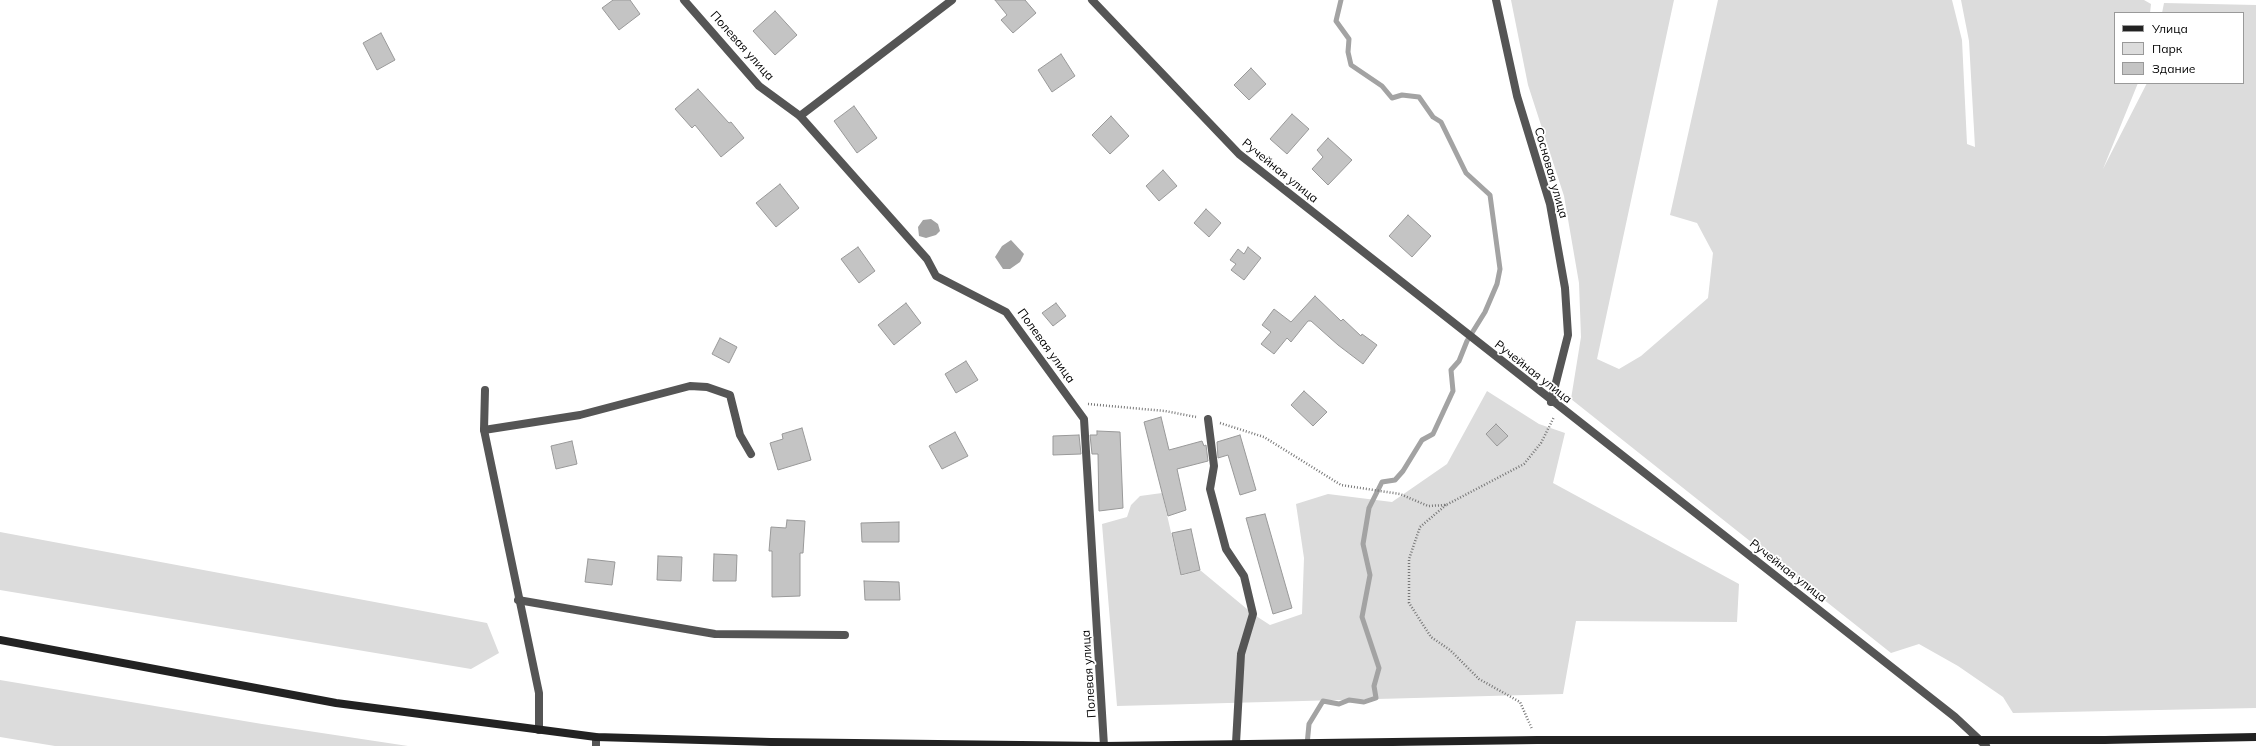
<!DOCTYPE html>
<meta charset="utf-8">
<style>
body{margin:0}
#map{position:relative;width:2256px;height:746px;overflow:hidden;background:#fff;font-family:Mulish,sans-serif}
canvas{display:block}
.legend{position:absolute;left:2114px;top:12px;width:130px;height:72px;box-sizing:border-box;background:#fff;border:1px solid #999;margin:0;padding:5px 7px;list-style:none;font-size:12px;color:#000}
.legend li{display:flex;align-items:center;gap:8px;height:20px}
.legend b{width:20px;border:1px solid #999}
</style>
<div id="map">
<canvas width="2256" height="746"></canvas>
<ul class="legend">
<li><b style="height:5px;background:#222"></b>Улица</li>
<li><b style="height:11px;background:#dcdcdc"></b>Парк</li>
<li><b style="height:11px;background:#c4c4c4"></b>Здание</li>
</ul>
</div>
<script>
const ctx = document.querySelector('canvas').getContext('2d');
ctx.lineJoin = 'round';
function fillPath(path, color) {
  ctx.fillStyle = color;
  ctx.fill(path, 'evenodd');
}
function poly(rows) {
  const path = new Path2D();
  for (const r of rows) {
    path.moveTo(r[0], r[1]);
    for (let i = 2; i < r.length; i += 2) path.lineTo(r[i], r[i + 1]);
  }
  return path;
}
function trace(path, color, width, dash) {
  ctx.strokeStyle = color;
  ctx.lineWidth = width;
  ctx.lineCap = dash ? 'butt' : 'round';
  ctx.setLineDash(dash || []);
  ctx.stroke(path);
}
function label(font, color, halo, rows, align = 'center') {
  ctx.font = font + ' Mulish,sans-serif';
  ctx.lineWidth = 3.5;
  ctx.setLineDash([]);
  ctx.textBaseline = 'middle';
  ctx.strokeStyle = halo;
  ctx.fillStyle = color;
  for (const [text, x, y, turn = 0] of rows) {
    ctx.save();
    ctx.translate(x, y);
    ctx.rotate((+turn || 0) * Math.PI / 180);
    ctx.textAlign = isNaN(turn) ? turn : align;
    if (halo) ctx.strokeText(text, 0, 0);
    ctx.fillText(text, 0, 0);
    ctx.restore();
  }
}
fillPath(poly([
 [1511,0,1674,0,1597,359,1619,369,1641,356,1708,298,1713,253,1697,223,1670,215,1718,0,1952,0,1962,40,1967,144,1975,147,1969,41,1961,0,2144,0,2151,4,2150,13,2115,13,2115,83,2138,83,2103,169,2147,83,2243,83,2243,13,2162,13,2164,3,2256,5,2256,708,2013,713,2003,697,1958,666,1919,644,1891,653,1571,399,1581,337,1579,283,1564,196,1528,85],
 [1487,391,1539,424,1565,433,1553,483,1739,584,1737,622,1576,621,1563,694,1117,706,1102,524,1127,517,1131,505,1140,496,1162,493,1181,576,1200,570,1253,614,1270,625,1302,614,1304,558,1296,504,1328,494,1392,502,1447,464],
 [0,532,487,623,499,653,471,669,0,590],
 [0,680,262,724,408,746,55,746,0,737]
]), '#dcdcdc');
fillPath(poly([
 [931,219,938,224,940,231,936,235,926,238,919,236,918,227,923,220],
 [1011,240,1024,254,1020,262,1010,269,1003,269,995,257,1002,246]
]), '#a3a3a3');
trace(poly([
 [1307,745,1309,724,1323,701,1339,704,1349,700,1364,702,1376,698,1374,686,1379,668,1362,617,1370,575,1363,544,1369,508,1382,482,1395,480,1403,471,1422,440,1433,434,1453,391,1451,370,1459,361,1467,341,1485,312,1497,284,1500,269,1490,195,1466,173,1441,122,1433,117,1419,97,1402,95,1392,98,1382,86,1351,65,1348,52,1349,39,1336,21,1341,0]
]), '#a3a3a3', 5);
const building = poly([
 [613,0,630,0,640,14,619,30,602,8,613,0],
 [995,0,1025,0,1036,13,1013,33,1001,20,1007,15,995,0],
 [775,11,797,35,775,55,753,31,775,11],
 [381,33,395,60,377,70,363,43,381,33],
 [1061,54,1075,76,1052,92,1038,70,1061,54],
 [1251,68,1266,84,1249,100,1234,85,1251,68],
 [698,89,729,123,731,122,744,138,721,157,695,125,692,128,675,109,698,89],
 [854,106,877,138,857,153,834,121,854,106],
 [1292,114,1309,129,1287,154,1270,139,1292,114],
 [1111,116,1129,136,1110,154,1092,135,1111,116],
 [1328,138,1352,160,1328,185,1312,169,1323,157,1317,150,1328,138],
 [1163,170,1177,186,1159,201,1146,186,1163,170],
 [780,184,799,208,776,227,756,203,780,184],
 [1206,209,1221,223,1209,237,1194,223,1206,209],
 [1408,215,1431,236,1412,257,1389,236,1408,215],
 [858,247,875,271,859,283,841,259,858,247],
 [1248,247,1261,258,1244,280,1231,270,1236,264,1230,260,1238,249,1244,254,1248,247],
 [1315,296,1341,321,1343,319,1361,336,1362,334,1377,345,1363,364,1338,345,1311,321,1308,321,1291,342,1287,338,1274,354,1261,344,1271,332,1262,325,1274,309,1291,322,1315,296],
 [906,303,921,323,894,345,878,325,906,303],
 [1056,303,1066,316,1053,326,1042,313,1056,303],
 [720,338,737,347,729,363,712,354,720,338],
 [966,361,978,380,956,393,945,374,966,361],
 [1304,391,1327,412,1313,426,1291,405,1304,391],
 [1161,417,1169,450,1202,441,1204,446,1206,445,1208,461,1177,469,1186,510,1168,516,1144,422,1161,417],
 [1496,424,1508,436,1497,446,1486,434,1496,424],
 [802,428,811,460,778,470,770,443,783,439,782,434,802,428],
 [1097,431,1120,432,1123,508,1099,511,1098,454,1092,454,1090,435,1097,435,1097,431],
 [955,432,968,456,942,469,929,446,955,432],
 [1079,435,1081,454,1053,455,1053,436,1079,435],
 [1240,435,1256,490,1240,495,1228,455,1218,458,1217,442,1240,435],
 [572,441,577,464,556,469,551,446,572,441],
 [1265,514,1292,608,1273,614,1246,518,1265,514],
 [787,520,805,521,803,553,800,553,800,596,772,597,772,551,769,551,771,527,786,528,787,520],
 [899,522,899,542,862,542,861,523,899,522],
 [1191,529,1200,570,1181,575,1172,533,1191,529],
 [714,554,737,555,736,581,713,581,714,554],
 [658,556,682,557,681,581,657,580,658,556],
 [588,559,615,562,612,585,585,582,588,559],
 [864,581,899,582,900,600,865,600,864,581]
]);
fillPath(building, '#c4c4c4');
trace(building, '#999', 1);
trace(poly([
 [1088,404,1165,411,1196,417],
 [1220,423,1264,437,1341,485,1400,494,1428,506,1446,505,1524,464,1541,443,1554,417],
 [1446,505,1420,527,1409,559,1409,603,1431,637,1450,650,1479,679,1520,702,1532,729]
]), '#777', 2.5, [1, 2]);
trace(poly([
 [800,116,952,0],
 [1208,419,1214,466,1210,489,1226,549,1244,576,1253,614,1241,654,1236,743],
 [484,430,580,415,690,386,707,387,730,395,740,435,751,454],
 [518,600,715,634,845,635]
]), '#555', 8);
trace(poly([
 [684,0,759,86,800,116,927,259,936,276,1006,312,1084,419,1104,746],
 [1092,0,1239,154,1955,717,1986,746],
 [1496,0,1517,96,1550,204,1565,288,1568,335,1551,402],
 [485,390,484,430,539,693,539,730],
 [596,746,596,737]
]), '#555', 8);
trace(poly([
 [0,640,336,703,596,737,771,742,1104,746,1537,740,2105,740,2256,737]
]), '#222', 8);
label('12px', '#000', '#fff', [
 ["Полевая улица",742,46,48],
 ["Ручейная улица",1280,171,39],
 ["Сосновая улица",1551,173,74],
 ["Полевая улица",1046,346,54],
 ["Ручейная улица",1533,372,38],
 ["Ручейная улица",1788,571,38],
 ["Полевая улица",1089,674,-94]
]);
</script>
